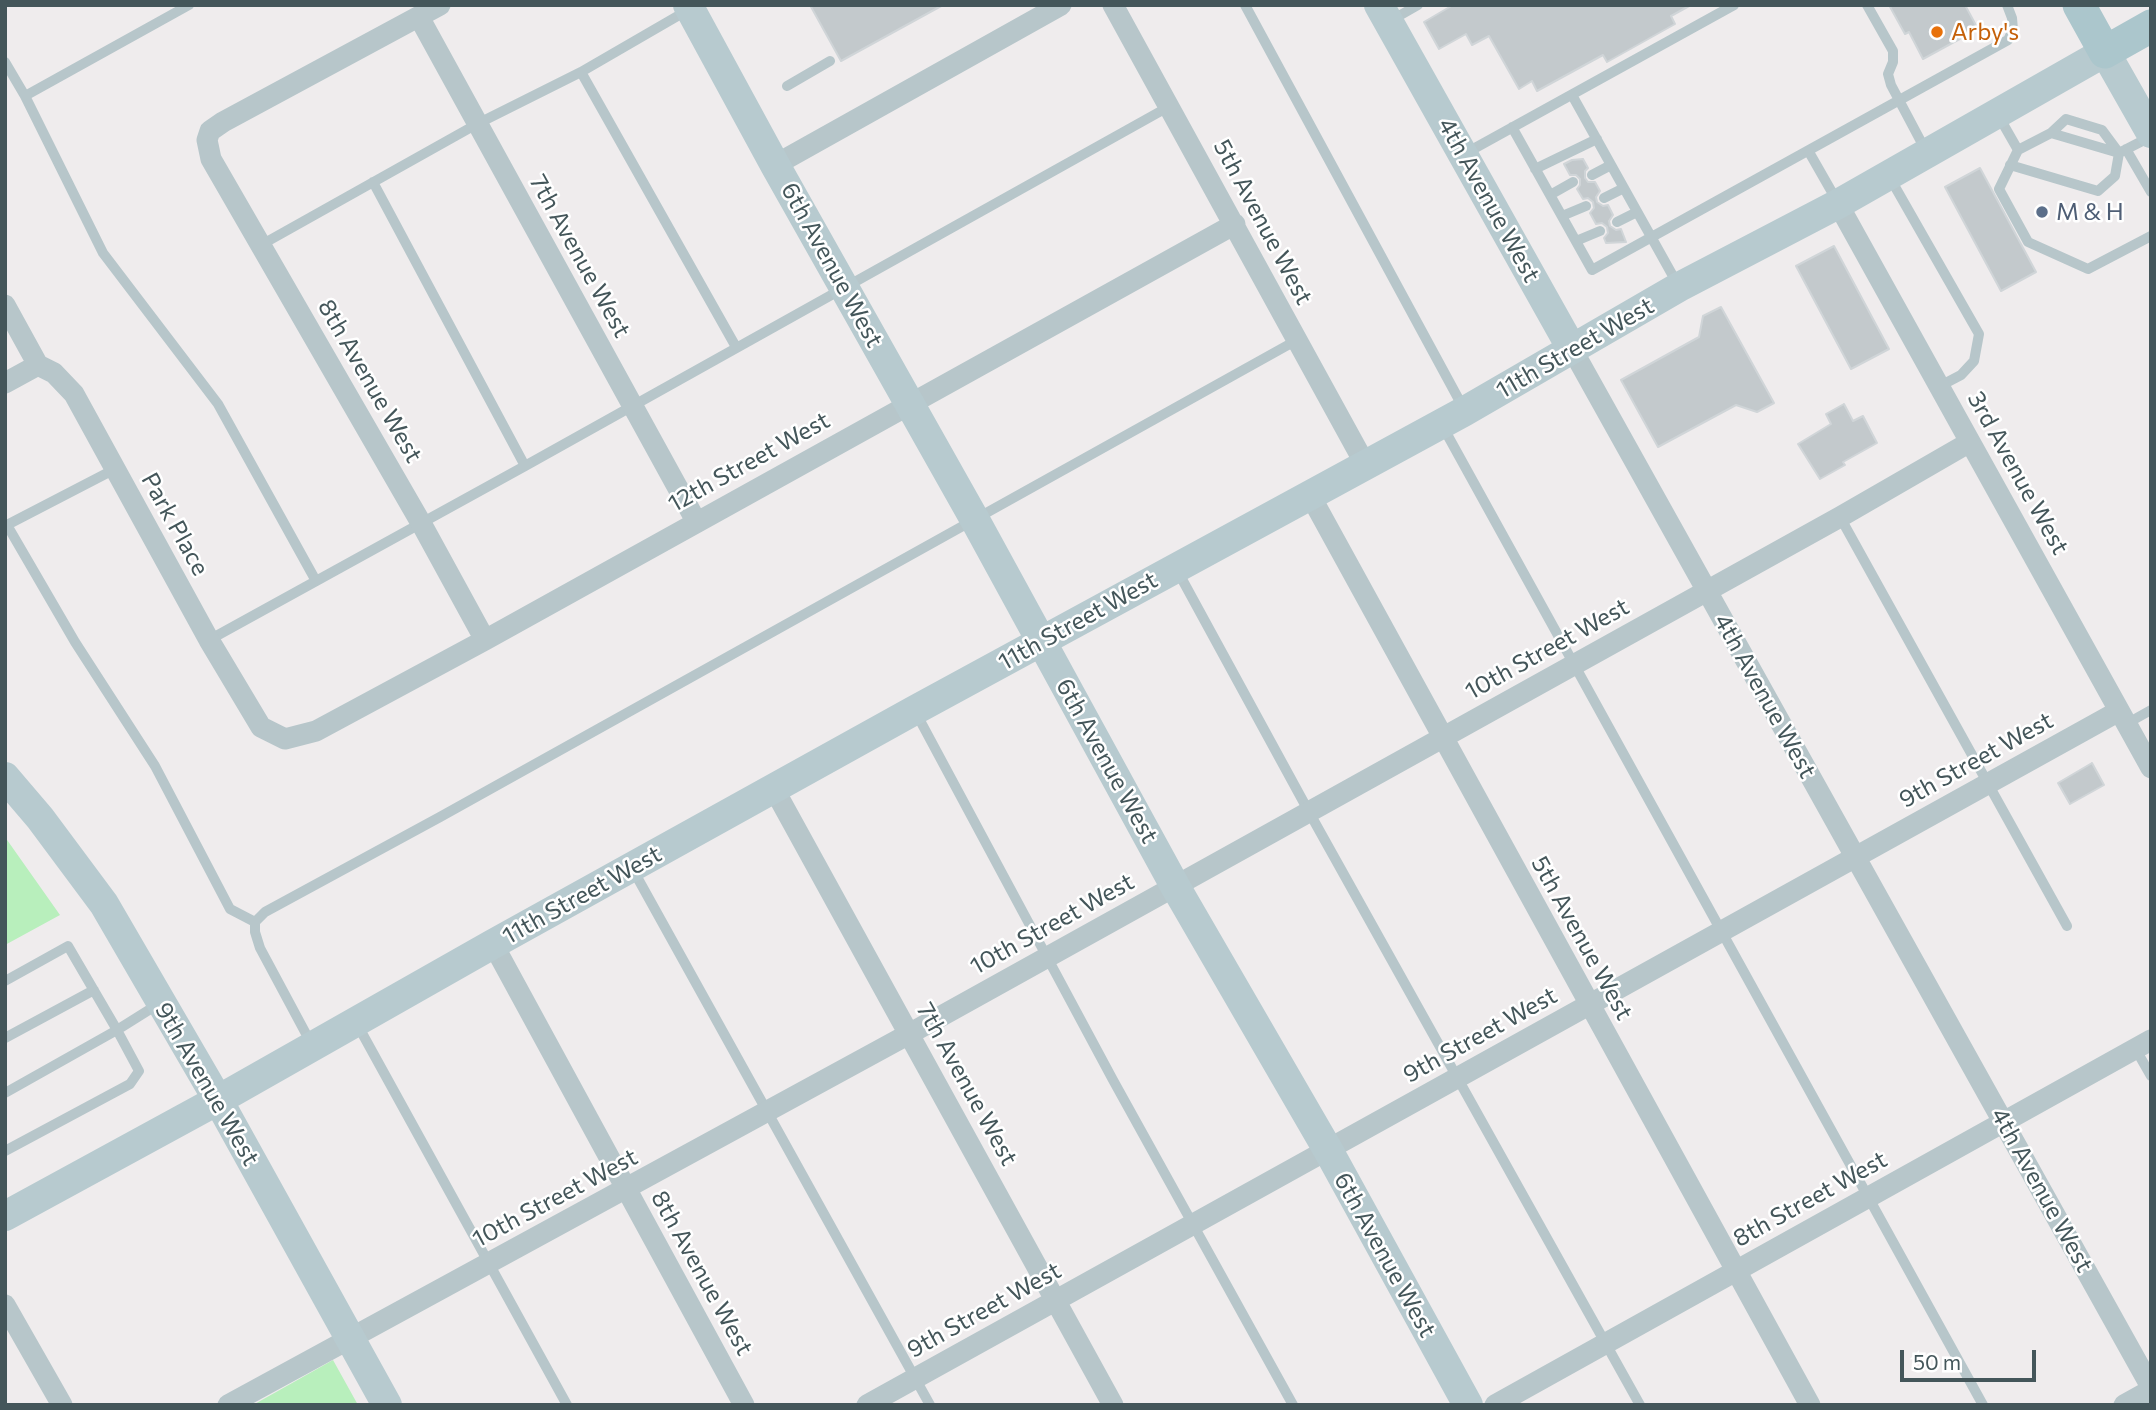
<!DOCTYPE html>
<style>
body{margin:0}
#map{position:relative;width:2156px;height:1410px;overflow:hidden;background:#efeced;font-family:Commissioner,sans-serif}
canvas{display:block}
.frame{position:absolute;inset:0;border:7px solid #44565a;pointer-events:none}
.scale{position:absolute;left:1900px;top:1350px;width:136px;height:32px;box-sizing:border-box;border:4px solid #44565a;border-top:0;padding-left:9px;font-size:21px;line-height:24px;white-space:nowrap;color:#44565a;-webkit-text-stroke:5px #fff;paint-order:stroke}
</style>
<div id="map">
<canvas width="2156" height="1410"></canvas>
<div class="frame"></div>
<div class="scale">50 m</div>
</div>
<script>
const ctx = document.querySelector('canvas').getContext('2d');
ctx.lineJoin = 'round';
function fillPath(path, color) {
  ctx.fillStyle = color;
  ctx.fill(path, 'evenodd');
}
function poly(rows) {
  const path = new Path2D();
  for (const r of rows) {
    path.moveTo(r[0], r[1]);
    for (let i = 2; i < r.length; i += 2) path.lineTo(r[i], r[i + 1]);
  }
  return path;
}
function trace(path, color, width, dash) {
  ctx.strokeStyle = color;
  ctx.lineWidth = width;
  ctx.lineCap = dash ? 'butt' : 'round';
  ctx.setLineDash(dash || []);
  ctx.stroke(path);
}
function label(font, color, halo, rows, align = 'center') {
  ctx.font = font + ' Commissioner,sans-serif';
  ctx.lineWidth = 5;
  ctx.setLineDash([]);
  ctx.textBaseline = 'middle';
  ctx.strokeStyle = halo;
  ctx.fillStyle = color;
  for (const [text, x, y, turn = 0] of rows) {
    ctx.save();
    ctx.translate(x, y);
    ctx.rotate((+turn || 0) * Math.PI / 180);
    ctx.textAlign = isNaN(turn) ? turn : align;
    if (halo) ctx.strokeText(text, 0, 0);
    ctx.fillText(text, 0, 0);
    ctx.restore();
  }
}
fillPath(poly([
 [5,837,60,915,5,945],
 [333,1360,358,1405,253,1405]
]), '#b8efbc');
const building = poly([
 [810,5,943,5,841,61,810,5],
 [1453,5,1691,5,1671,16,1675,24,1607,62,1603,55,1537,91,1532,81,1519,89,1489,36,1472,45,1466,34,1439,49,1424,22,1453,5],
 [1889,5,1965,5,1978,29,1923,59,1909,32,1905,34,1889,5],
 [1583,159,1588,168,1585,171,1585,178,1588,182,1595,182,1600,191,1596,197,1597,202,1603,206,1608,205,1613,215,1609,221,1610,226,1616,230,1621,229,1626,242,1606,243,1604,238,1608,233,1607,227,1602,223,1596,224,1590,213,1594,208,1593,202,1588,198,1583,199,1577,189,1580,185,1580,179,1576,175,1570,175,1564,164,1572,160,1583,159],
 [1980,168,2036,272,2001,291,1945,187,1980,168],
 [1834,246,1889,349,1851,369,1796,266,1834,246],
 [1721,307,1774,403,1757,412,1736,405,1658,447,1621,380,1699,337,1703,316,1721,307],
 [1844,404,1853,421,1863,416,1877,443,1843,462,1845,465,1820,479,1798,444,1831,424,1826,414,1844,404],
 [2092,763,2104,785,2070,804,2058,783,2092,763]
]);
fillPath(building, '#c3c9cc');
trace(building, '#d0d5d8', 2);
trace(poly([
 [1245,5,1464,409],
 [1867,5,1893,51,1893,62,1888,74,1891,85,1926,151],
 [1390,21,1418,5],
 [5,62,25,96,103,253,218,404,316,581],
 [581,72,736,347],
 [787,86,830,61],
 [1572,95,1678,285],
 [25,96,189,5],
 [1998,115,2018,150,1999,189,2028,242,2088,269,2151,236],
 [1512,127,1592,270,2008,40,2013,30,2012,18,2007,5],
 [2051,133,2119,153,2150,137],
 [2126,149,2151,192],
 [1809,152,1837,201],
 [1466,153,1734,5],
 [2010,165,2098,191,2115,176,2119,153,2102,130,2066,119,2051,133,2018,150],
 [1535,169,1597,139],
 [1592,175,1611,165],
 [1890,178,1979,334,1974,361,1961,375,1940,386],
 [373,182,525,466],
 [1550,195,1573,182],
 [1604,198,1624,188],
 [1562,216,1586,206],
 [1617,222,1637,212],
 [1576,241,1600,231],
 [261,245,477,124,581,72,688,10],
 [1443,427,1983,1405],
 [1840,517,2067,926],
 [7,525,75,642,155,766,230,909,255,922],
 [5,526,115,469],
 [1177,570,1309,812,1640,1405],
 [209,640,525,466,1170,106],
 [916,713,1113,1080,1293,1405],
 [2126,724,2151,710],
 [632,868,930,1405],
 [5,981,68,946,117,1030,5,1093],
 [357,1024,567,1405],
 [5,1038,94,990],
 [312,1045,260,948,255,932,255,922,265,912,440,817,1297,340],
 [2135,1048,2151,1076],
 [5,1151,130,1084,139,1071,117,1030,160,1003]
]), '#b7c6ca', 10);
trace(poly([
 [440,5,223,122,210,131,207,140,211,159,421,523,485,640],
 [1113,5,1365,464],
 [419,17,696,521],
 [775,165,1061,5],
 [1838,204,2151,768],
 [5,305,38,365],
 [1572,349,2151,1387],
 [38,365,54,373,74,394,209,640,261,727,285,739,316,731,485,640,1235,224],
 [5,383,38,365],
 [1310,495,1810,1405],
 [774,789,1113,1405],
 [493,944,744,1405],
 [5,1305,62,1405],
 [228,1405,909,1034,1840,517,1970,442],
 [867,1405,2119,711],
 [1495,1405,2151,1040],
 [2124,1405,2151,1390]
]), '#b7c6ca', 21);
trace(poly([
 [688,5,775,165,975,520,1175,886,1328,1150,1468,1405],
 [1379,5,1572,349],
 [5,777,40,818,104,904,218,1100,387,1405],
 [5,1216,218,1100,493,944,915,710,1465,411,1679,287,1838,204,2105,52,2151,133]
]), '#b7cacf', 30);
trace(poly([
 [2079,5,2105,52,2151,26]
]), '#abc6cc', 33);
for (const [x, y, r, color] of [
 [1937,32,7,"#e8710a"],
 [2042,212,7,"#5c6f8a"]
]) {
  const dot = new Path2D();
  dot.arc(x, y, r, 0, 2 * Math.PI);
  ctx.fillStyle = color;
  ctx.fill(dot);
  trace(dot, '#fff', 2.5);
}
label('24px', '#c56008', '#fff', [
 ["Arby's",1951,32]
], 'left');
label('24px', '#44565a', '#fff', [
 ["4th Avenue West",1489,200,61],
 ["5th Avenue West",1263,222,62],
 ["7th Avenue West",580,256,61],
 ["6th Avenue West",832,265,61],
 ["11th Street West",1575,348,-30],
 ["8th Avenue West",370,381,60],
 ["12th Street West",749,462,-29],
 ["3rd Avenue West",2018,473,61],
 ["Park Place",175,524,61],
 ["11th Street West",1078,621,-29],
 ["10th Street West",1547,649,-29],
 ["4th Avenue West",1765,696,61],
 ["9th Street West",1976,760,-29],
 ["6th Avenue West",1107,761,61],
 ["11th Street West",582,895,-29],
 ["10th Street West",1052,924,-29],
 ["5th Avenue West",1582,938,61],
 ["9th Street West",1480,1035,-29],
 ["9th Avenue West",207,1084,60],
 ["7th Avenue West",967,1084,61],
 ["4th Avenue West",2042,1190,61],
 ["10th Street West",555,1198,-28],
 ["8th Street West",1810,1199,-29],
 ["6th Avenue West",1385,1255,61],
 ["8th Avenue West",702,1273,61],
 ["9th Street West",984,1310,-29]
]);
label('24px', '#4e5e75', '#fff', [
 ["M & H",2056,212]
], 'left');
</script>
